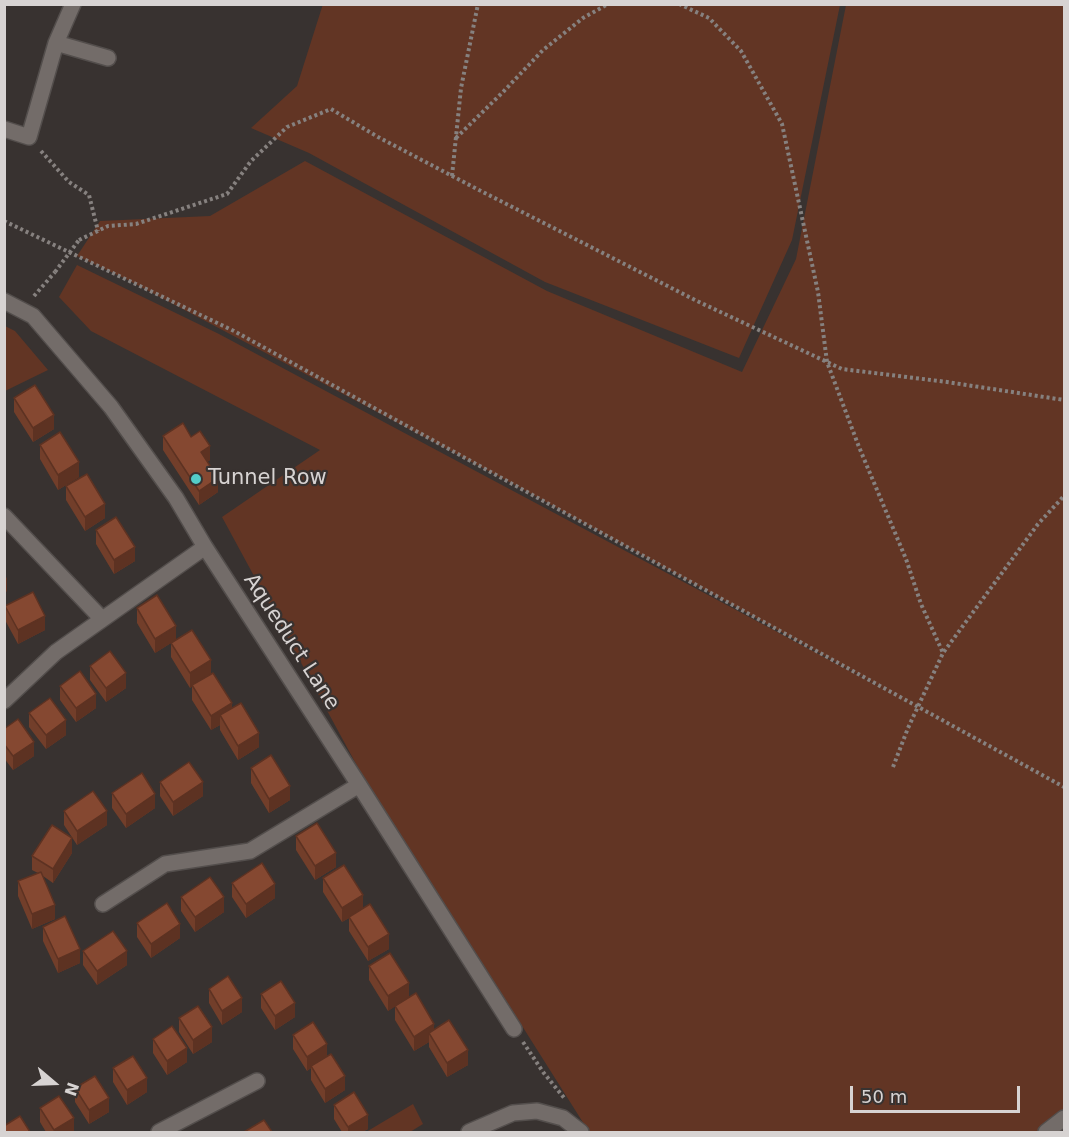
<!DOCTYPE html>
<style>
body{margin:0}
#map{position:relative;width:1069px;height:1137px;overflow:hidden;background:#383230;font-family:"DejaVu Sans",sans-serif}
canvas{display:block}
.frame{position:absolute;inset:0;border:6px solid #d7d3d2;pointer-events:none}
.north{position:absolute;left:24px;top:1053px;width:60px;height:60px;-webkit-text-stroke:4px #383230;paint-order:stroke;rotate:109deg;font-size:16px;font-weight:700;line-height:24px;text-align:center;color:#d7d3d2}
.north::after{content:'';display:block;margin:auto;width:21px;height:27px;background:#d7d3d2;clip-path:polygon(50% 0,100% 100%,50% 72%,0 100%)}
.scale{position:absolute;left:850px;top:1086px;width:170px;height:27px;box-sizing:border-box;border:3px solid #d7d3d2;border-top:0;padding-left:8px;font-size:18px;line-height:21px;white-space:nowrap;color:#d7d3d2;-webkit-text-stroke:4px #383230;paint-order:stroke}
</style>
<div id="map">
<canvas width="1069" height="1137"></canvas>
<div class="frame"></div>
<div class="north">N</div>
<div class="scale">50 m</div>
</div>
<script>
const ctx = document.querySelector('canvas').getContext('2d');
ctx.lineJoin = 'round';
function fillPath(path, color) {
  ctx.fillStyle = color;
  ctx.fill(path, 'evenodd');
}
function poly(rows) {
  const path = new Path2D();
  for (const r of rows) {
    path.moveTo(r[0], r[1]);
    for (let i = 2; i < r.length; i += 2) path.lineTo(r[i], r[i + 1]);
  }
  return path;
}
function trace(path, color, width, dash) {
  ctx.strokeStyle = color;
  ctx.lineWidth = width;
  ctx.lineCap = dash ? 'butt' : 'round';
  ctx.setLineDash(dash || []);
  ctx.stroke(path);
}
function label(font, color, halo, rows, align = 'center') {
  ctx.font = font + ' "DejaVu Sans",sans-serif';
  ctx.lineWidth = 4.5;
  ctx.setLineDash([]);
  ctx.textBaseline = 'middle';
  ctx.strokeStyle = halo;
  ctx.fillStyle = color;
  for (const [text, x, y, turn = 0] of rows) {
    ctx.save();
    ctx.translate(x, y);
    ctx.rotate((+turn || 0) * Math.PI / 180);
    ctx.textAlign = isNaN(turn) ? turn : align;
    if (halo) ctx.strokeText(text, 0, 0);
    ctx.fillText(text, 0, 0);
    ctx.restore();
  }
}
fillPath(poly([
 [323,4,840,5,792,240,739,358,545,282,309,153,251,128,297,86],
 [846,5,1064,5,1064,1128,1059,1132,589,1132,524,1029,368,786,222,517,320,450,91,331,59,297,77,265,219,334,901,698,517,486,126,279,77,256,100,221,210,216,305,161,547,291,742,372,796,259],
 [5,326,15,331,48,370,5,391],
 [413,1104,423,1124,410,1132,366,1132]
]), '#623524');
const minor = poly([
 [56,43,108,58],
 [4,129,29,137,56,43,73,4],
 [4,301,33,316,111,407,176,498,205,547,359,785,514,1029],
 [4,516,102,619],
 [4,701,56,652,205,547],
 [103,904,165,864,250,851,359,785],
 [159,1132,257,1081],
 [469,1132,513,1113,537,1111,563,1118,581,1132],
 [1046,1132,1064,1118]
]);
trace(minor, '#534e4c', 18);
trace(poly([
 [679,4,709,18,741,51,782,124,818,292,827,362,859,447,906,559,921,604,943,653],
 [456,138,504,91,543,50,583,18,608,4],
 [41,151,69,182,89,195,98,231],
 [452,176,461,88,478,4],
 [4,221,234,331,1064,787],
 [79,240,108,226,136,224,227,194,251,161,287,127,331,109,378,137,477,189,697,301,842,369,947,382,1064,400],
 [34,296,55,272],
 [893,767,908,728,943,653,1038,524,1064,496],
 [523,1042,543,1072,565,1099]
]), '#86817f', 4, [3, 3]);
trace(minor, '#736c69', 15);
trace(poly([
 [55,272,79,240]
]), '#86817f', 4, [3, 3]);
fillPath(poly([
 [14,398,54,429,33,442,14,412],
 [163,436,191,437,210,460,207,462,218,492,199,505,163,450],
 [40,445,79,477,58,490,40,459],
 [66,486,105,518,85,531,66,500],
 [96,530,135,561,114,574,96,544],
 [5,606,45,630,18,644,5,620],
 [137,608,176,640,211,674,232,708,259,747,238,760,220,730,220,725,211,730,192,700,192,686,190,688,171,657,171,643,155,653,137,623],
 [90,666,126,688,106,702,90,680],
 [60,686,96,708,76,722,60,700],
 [29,713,66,735,46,749,29,727],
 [4,729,34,756,13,770,4,758],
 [251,768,290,800,269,813,251,783],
 [160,782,203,796,173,816,160,796],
 [112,793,155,808,126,828,112,808],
 [64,811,107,825,77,845,64,825],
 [296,836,336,867,315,880,296,850],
 [72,853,53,883,43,876,55,919,32,929,18,896,18,881,38,873,32,870,32,856],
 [323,878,363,909,389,949,368,961,349,931,349,918,342,922,323,892],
 [232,883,275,898,246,918,232,897],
 [181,897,224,912,195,932,181,911],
 [137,923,180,938,151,958,137,937],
 [43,927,80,963,58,973,43,941],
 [83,951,127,965,97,985,83,965],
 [369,966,409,998,434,1029,468,1065,447,1077,429,1047,429,1042,414,1051,395,1020,395,1006,388,1011,369,980],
 [209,989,242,1012,222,1025,209,1003],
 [261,994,295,1017,275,1030,261,1008],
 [179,1018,212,1042,193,1054,179,1032],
 [293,1035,327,1056,345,1090,325,1103,311,1080,311,1068,307,1071,293,1049],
 [153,1039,187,1062,167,1075,153,1053],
 [113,1068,147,1092,127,1105,113,1082],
 [75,1088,109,1112,89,1124,75,1102],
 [334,1105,368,1129,362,1132,342,1132,334,1119],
 [40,1108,74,1132,46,1132,40,1122]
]), '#723e2a');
fillPath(poly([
 [54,415,54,429,33,442,33,428],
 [210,446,210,460,201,466,201,452],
 [79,462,79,477,58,490,58,475],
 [218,478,218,492,199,505,199,491],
 [105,504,105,518,85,531,85,517],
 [135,547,135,561,114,574,114,560],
 [7,577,7,591,4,595,4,581],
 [45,616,45,630,18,644,18,630],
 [176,626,176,640,155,653,155,639],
 [211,660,211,675,190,688,190,673],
 [126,673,126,688,106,702,106,688],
 [96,694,96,708,76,722,76,708],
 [232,703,232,717,220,715,220,725,211,730,211,716],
 [66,720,66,735,46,749,46,735],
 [259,733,259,747,238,760,238,746],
 [34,742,34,756,13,770,13,756],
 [6,767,6,782,4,783,4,768],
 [203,782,203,796,173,816,173,802],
 [290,786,290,800,269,813,269,799],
 [155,794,155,808,126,828,126,814],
 [107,811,107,825,77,845,77,831],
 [72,838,72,853,53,883,53,869],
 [336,853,336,867,315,880,315,866],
 [275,884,275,898,246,918,246,904],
 [363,895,363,910,342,922,342,908],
 [224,897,224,912,195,932,195,917],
 [55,905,55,919,32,929,32,914],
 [180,924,180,938,151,958,151,944],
 [389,934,389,949,368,961,368,947],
 [80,949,80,963,58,973,58,959],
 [127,951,127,965,97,985,97,971],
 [409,983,409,998,388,1011,388,996],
 [242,998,242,1012,222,1025,222,1011],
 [295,1003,295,1017,275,1030,275,1016],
 [434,1024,434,1038,429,1033,429,1042,414,1051,414,1037],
 [212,1027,212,1042,193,1054,193,1040],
 [327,1044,327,1058,311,1066,311,1068,307,1071,307,1057],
 [187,1048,187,1062,167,1075,167,1061],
 [468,1050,468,1065,447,1077,447,1063],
 [345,1076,345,1090,325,1103,325,1089],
 [147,1078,147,1092,127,1105,127,1090],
 [109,1098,109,1112,89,1124,89,1110],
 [368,1115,368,1129,362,1132,348,1132,348,1127],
 [74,1118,74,1132,54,1132,54,1130]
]), '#5d3222');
const building = poly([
 [35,385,54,415,33,428,14,398,35,385],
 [183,423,191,437,200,431,210,446,201,452,218,478,199,491,163,436,183,423],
 [60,432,79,462,58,475,40,445,60,432],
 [87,474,105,504,85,517,66,486,87,474],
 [116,517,135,547,114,560,96,530,116,517],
 [33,592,45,616,18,630,5,606,33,592],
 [157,595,176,626,155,639,137,608,157,595],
 [192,630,211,660,190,673,171,643,192,630],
 [110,651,126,673,106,688,90,666,110,651],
 [80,671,96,694,76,708,60,686,80,671],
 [213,673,232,703,211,716,192,685,213,673],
 [50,698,66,720,46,735,29,713,50,698],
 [241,703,259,733,238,746,220,715,241,703],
 [18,719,34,742,13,756,4,744,4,729,18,719],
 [271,755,290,786,269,799,251,768,271,755],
 [189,762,203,782,173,802,160,782,189,762],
 [142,773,155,794,126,814,112,793,142,773],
 [93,791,107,811,77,831,64,811,93,791],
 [317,823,336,853,315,866,296,836,317,823],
 [52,825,72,838,53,869,32,856,52,825],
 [262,863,275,884,246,904,232,883,262,863],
 [344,865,363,895,342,908,323,878,344,865],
 [41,872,55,905,32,914,18,881,41,872],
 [210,877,224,897,195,917,181,897,210,877],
 [167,903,180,924,151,944,137,923,167,903],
 [370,904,389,934,368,947,349,917,370,904],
 [65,916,80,949,58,959,43,927,65,916],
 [113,931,127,951,97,971,83,951,113,931],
 [390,953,409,983,388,996,369,966,390,953],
 [228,976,242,998,222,1011,209,989,228,976],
 [281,981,295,1003,275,1016,261,994,281,981],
 [416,993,434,1024,414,1037,395,1006,416,993],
 [198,1006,212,1027,193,1040,179,1018,198,1006],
 [449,1020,468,1050,447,1063,429,1033,449,1020],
 [313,1022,327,1044,307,1057,293,1035,313,1022],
 [172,1026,187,1048,167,1061,153,1039,172,1026],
 [331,1054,345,1076,325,1089,311,1066,331,1054],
 [133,1056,147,1078,127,1090,113,1068,133,1056],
 [95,1076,109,1098,89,1110,75,1088,95,1076],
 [354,1092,368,1115,348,1127,334,1105,354,1092],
 [59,1096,74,1118,54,1130,40,1108,59,1096],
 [20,1116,30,1132,4,1132,4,1126,20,1116],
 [264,1120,272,1132,244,1132,264,1120]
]);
fillPath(building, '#854831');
trace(building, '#5d3222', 1.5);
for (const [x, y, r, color] of [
 [196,479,6,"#54cdc8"]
]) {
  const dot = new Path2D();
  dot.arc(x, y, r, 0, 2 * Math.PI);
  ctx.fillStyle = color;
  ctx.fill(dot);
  trace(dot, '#383230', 2);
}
label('21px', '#d7d3d2', '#383230', [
 ["Tunnel Row",208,479]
], 'left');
label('21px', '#d7d3d2', '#383230', [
 ["Aqueduct Lane",291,642,57]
]);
</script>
